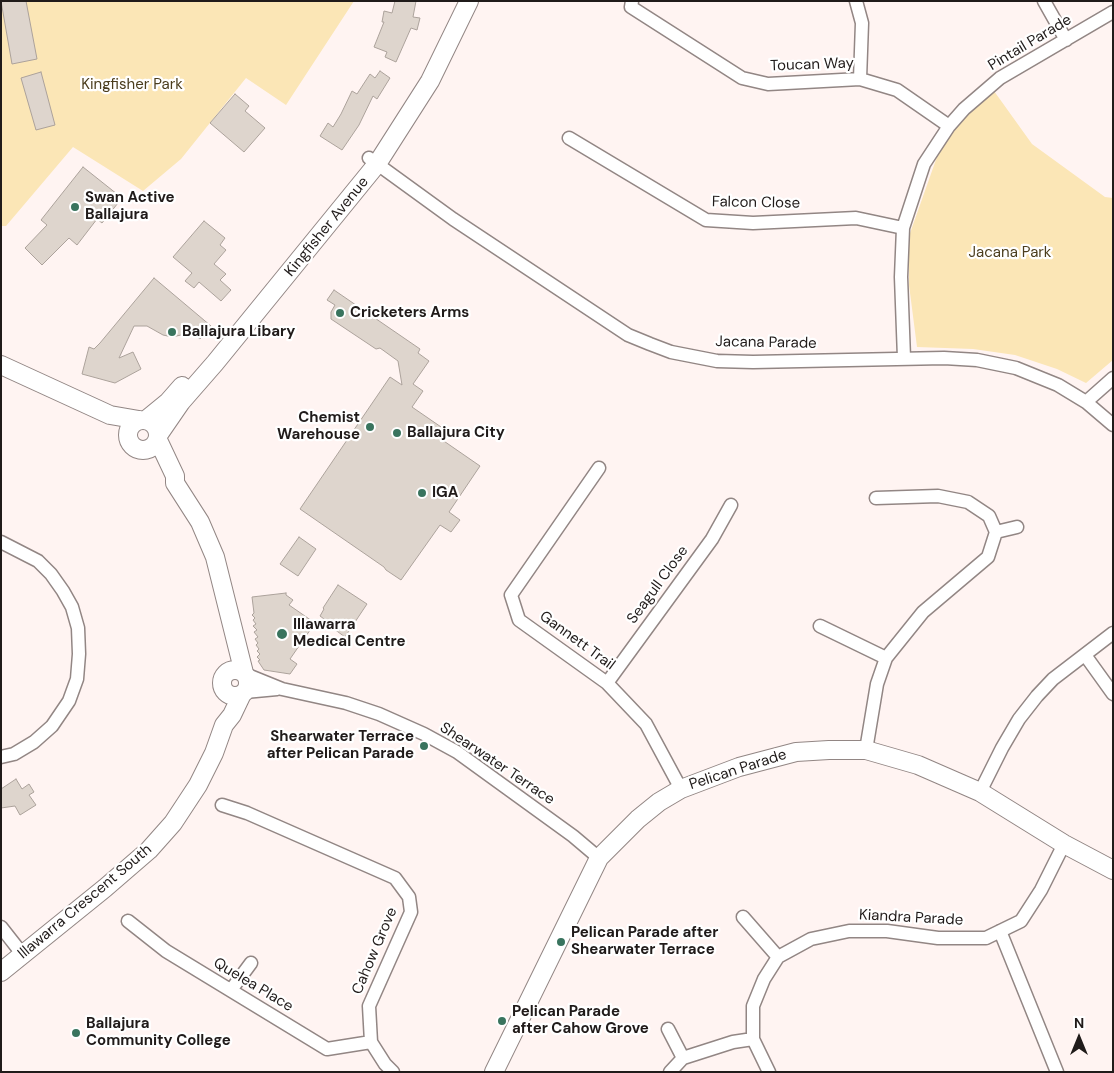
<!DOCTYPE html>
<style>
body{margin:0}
#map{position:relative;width:1114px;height:1073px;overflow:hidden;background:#fff4f2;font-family:"DM Sans",sans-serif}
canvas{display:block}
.frame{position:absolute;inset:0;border:2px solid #201b1a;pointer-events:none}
.north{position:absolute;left:1054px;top:1013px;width:50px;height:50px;-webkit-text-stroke:4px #fff;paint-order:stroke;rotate:0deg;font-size:14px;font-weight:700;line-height:20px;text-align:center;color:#201b1a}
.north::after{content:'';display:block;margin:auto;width:18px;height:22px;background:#201b1a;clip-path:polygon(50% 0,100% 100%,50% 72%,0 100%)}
</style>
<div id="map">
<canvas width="1114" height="1073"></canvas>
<div class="frame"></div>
<div class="north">N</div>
</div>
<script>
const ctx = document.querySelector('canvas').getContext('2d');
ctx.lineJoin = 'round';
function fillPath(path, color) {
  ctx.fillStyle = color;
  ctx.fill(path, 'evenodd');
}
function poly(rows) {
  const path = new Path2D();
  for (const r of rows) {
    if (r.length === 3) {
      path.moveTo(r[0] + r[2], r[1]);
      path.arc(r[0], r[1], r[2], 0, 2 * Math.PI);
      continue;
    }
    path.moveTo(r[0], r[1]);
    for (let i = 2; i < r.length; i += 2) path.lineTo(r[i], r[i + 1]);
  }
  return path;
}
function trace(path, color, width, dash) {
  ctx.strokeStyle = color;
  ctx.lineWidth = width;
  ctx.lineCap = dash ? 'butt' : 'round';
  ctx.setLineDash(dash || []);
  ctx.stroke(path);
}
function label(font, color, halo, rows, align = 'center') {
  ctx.font = font + ' "DM Sans",sans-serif';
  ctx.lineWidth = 4.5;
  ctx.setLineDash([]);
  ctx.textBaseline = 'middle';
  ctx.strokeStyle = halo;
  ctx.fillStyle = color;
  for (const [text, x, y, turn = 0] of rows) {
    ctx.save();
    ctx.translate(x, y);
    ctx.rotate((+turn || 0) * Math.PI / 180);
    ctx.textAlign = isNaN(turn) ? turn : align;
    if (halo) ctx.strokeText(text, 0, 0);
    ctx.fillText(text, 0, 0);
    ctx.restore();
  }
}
fillPath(poly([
 [1,1,354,1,286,105,246,78,181,159,143,191,73,147,6,226,1,226],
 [994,91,1032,144,1105,197,1113,198,1113,360,1086,383,1057,369,1015,355,973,349,917,347,909,285,909,236,938,154,961,120]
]), '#fbe6b6');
const building = poly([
 [1,1,26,1,37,59,12,64,1,1],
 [395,1,416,1,413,17,420,18,417,30,411,28,396,62,385,57,387,52,374,47,384,22,382,22,384,11,392,13,395,1],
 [380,71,390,78,377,99,373,96,359,125,342,150,320,136,328,123,333,127,341,114,352,91,357,94,370,74,375,78,380,71],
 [41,72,55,125,36,130,21,78,41,72],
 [235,94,249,106,245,111,265,128,244,152,210,123,235,94],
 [83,167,122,198,102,223,97,219,77,245,69,238,42,265,25,248,47,225,41,220,83,167],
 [204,221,225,238,220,245,226,250,214,264,226,274,220,280,231,290,221,301,199,282,194,288,185,281,192,273,173,257,204,221],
 [154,278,211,326,200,339,189,330,181,335,172,337,163,335,147,326,134,326,119,358,133,352,141,369,115,383,82,374,89,347,94,349,100,343,154,278],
 [334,290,420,349,418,353,429,361,413,384,423,391,412,407,444,429,438,437,480,466,449,512,460,520,451,532,440,525,401,580,386,570,384,567,300,509,390,377,402,385,398,361,380,348,376,349,331,319,331,312,335,305,327,300,334,290],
 [299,537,316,549,298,576,280,564,299,537],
 [338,585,367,604,345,637,334,629,335,627,320,616,324,609,323,608,338,585],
 [286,593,286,595,293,600,289,605,315,623,290,659,297,664,290,674,264,670,258,661,260,660,257,657,260,654,257,651,259,649,256,645,258,643,255,639,258,637,254,632,257,630,253,626,256,624,253,620,255,618,252,615,254,613,252,597,286,593],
 [16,779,22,789,29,784,34,792,29,795,36,805,20,815,15,806,1,808,1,789,16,779]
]);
fillPath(building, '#ded5cd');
trace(building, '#aca29b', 1);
const street = poly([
 [632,1,631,7,742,78,768,84,860,79,897,90,949,126],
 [856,1,862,23,860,79],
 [1044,1,1066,40],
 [569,138,706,220,753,223,856,218,903,228],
 [369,158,453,219,628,335,650,344,671,352,717,361,753,362,944,358,977,360,1016,368,1058,385,1086,402,1113,425],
 [904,358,901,277,903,228,924,164,949,126,964,109,1000,78,1113,12],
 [1086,402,1113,378],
 [599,468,511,595,519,620,607,683,646,724,681,789],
 [996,532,1017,527],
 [1,542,38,561,51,574,63,591,72,607,78,628,79,654,77,679,69,701,52,726,34,742,14,754,1,757],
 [820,626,886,658],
 [1085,655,1113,694],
 [245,674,282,689,346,703,379,714,424,734,457,752,573,836,599,858],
 [607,683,712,539,731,505],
 [245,692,277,689],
 [866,750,877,684,886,658,923,612,988,557,996,532,989,516,968,502,938,496,876,498],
 [980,792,1002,748,1019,719,1037,696,1053,679,1113,633],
 [222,805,247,813,395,878,409,897,411,912,369,1006,371,1042,385,1064,393,1072],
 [743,917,778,957],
 [128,921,166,951,327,1049,371,1042],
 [1,927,23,955],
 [1000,931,1057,1072],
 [231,990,251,963],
 [668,1029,683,1058],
 [670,1072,683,1058,733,1042,753,1039],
 [769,1072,753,1039,753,1006,764,979,778,957,811,939,849,931,887,931,938,938,986,938,1021,921,1041,890,1064,844]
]);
const secondary = poly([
 [1,365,110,415,139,420],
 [143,435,15],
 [146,420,168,402,182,386],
 [159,434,181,402,215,363,377,164,430,81,469,1],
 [158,440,175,476,175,483,200,522,215,557,244,673],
 [235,683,13],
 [1,972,105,888,149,850,173,823,198,785,214,753,224,725,232,715,242,694],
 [494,1072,599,858,638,819,659,802,681,789,739,767,796,752,829,750,866,750,918,765,980,792,1064,844,1113,870]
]);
trace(street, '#928684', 15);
trace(secondary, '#928684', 20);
trace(street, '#fff', 12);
trace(secondary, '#fff', 18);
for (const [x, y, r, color] of [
 [75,207,5,"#39745e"],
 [340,313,5,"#39745e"],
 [172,332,5,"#39745e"],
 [370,427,5,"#39745e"],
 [397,433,5,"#39745e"],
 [422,493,5,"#39745e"],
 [282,634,6,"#39745e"],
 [424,746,5,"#39745e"],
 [561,942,5,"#39745e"],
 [502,1021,5,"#39745e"],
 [76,1033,5,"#39745e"]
]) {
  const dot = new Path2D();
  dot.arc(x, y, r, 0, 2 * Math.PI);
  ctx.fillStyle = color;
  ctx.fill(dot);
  trace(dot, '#fff', 2);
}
label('15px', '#201b1a', '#fff', [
 ["Pintail Parade",1030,43,-31],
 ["Toucan Way",812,65,-2],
 ["Falcon Close",756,203,1],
 ["Kingfisher Avenue",327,227,-51],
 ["Jacana Parade",766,343,1],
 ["Seagull Close",658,585,-54],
 ["Gannett Trail",577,641,36],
 ["Shearwater Terrace",497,764,34],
 ["Pelican Parade",738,770,-18],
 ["Illawarra Crescent South",85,902,-40],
 ["Kiandra Parade",911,918,3],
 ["Cahow Grove",375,951,-67],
 ["Quelea Place",253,985,31]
]);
label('15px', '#4b3d1d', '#fff', [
 ["Kingfisher Park",132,85],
 ["Jacana Park",1010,253]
]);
label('bold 15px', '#201b1a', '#fff', [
 ["Swan Active",85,198],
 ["Ballajura",85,215],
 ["Cricketers Arms",350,313],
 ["Ballajura Libary",182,332],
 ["Chemist",360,418,"right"],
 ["Warehouse",360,435,"right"],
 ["Ballajura City",407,433],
 ["IGA",432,493],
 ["Illawarra",293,625],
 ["Medical Centre",293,642],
 ["Shearwater Terrace",414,737,"right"],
 ["after Pelican Parade",414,754,"right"],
 ["Pelican Parade after",571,933],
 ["Shearwater Terrace",571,950],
 ["Pelican Parade",512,1012],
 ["after Cahow Grove",512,1029],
 ["Ballajura",86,1024],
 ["Community College",86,1041]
], 'left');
</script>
